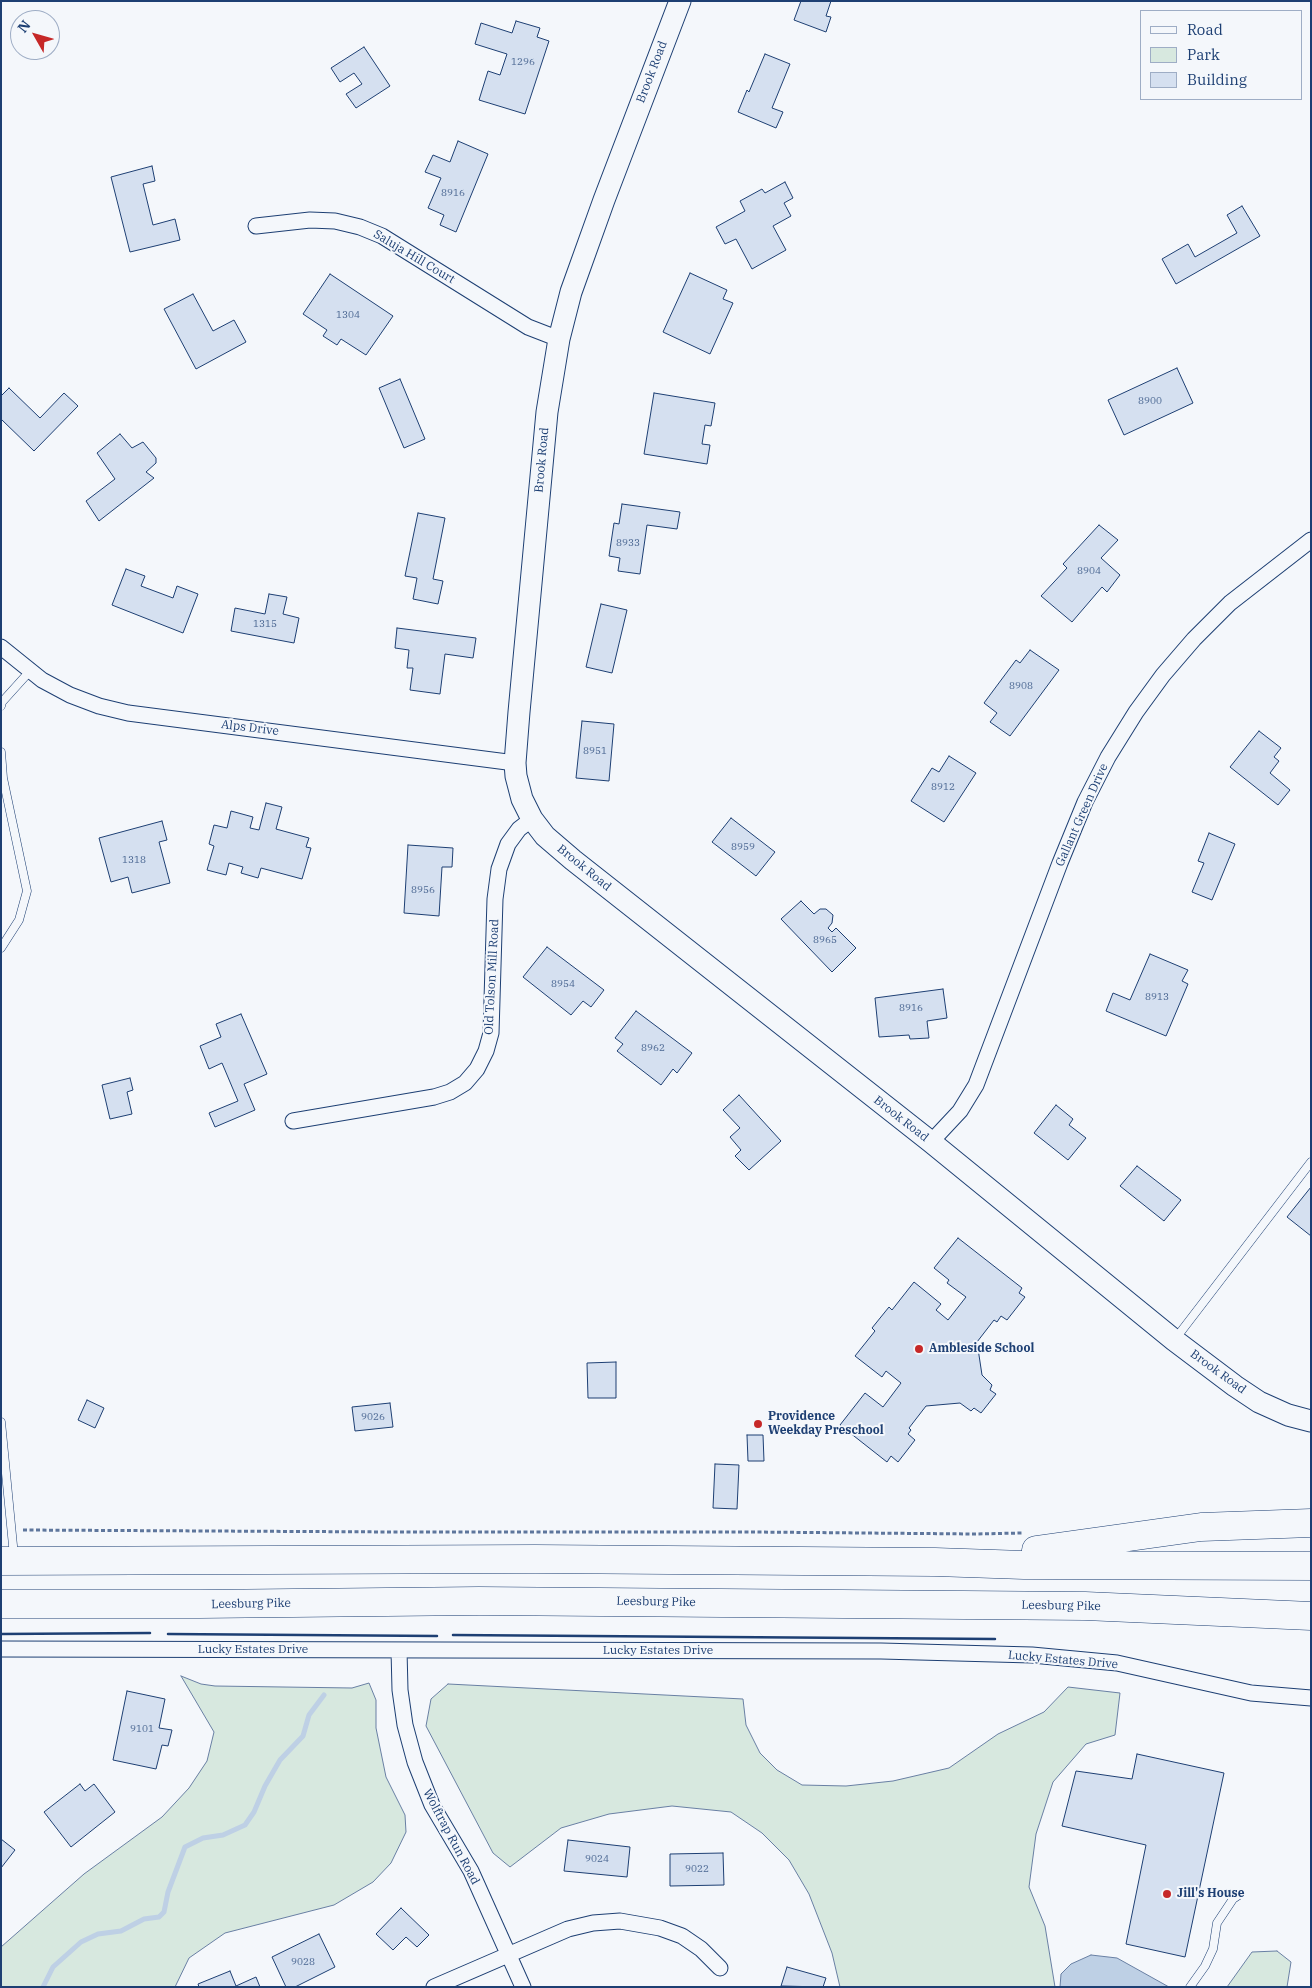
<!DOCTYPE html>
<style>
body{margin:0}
#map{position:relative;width:1312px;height:1988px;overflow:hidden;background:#f4f7fb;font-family:"IBM Plex Serif",serif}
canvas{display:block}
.frame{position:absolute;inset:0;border:2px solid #1d3f73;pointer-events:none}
.legend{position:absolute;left:1140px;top:10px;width:162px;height:90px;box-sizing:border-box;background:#f4f7fb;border:1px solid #9eadc5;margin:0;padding:6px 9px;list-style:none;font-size:15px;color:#1d3f73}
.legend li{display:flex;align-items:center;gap:10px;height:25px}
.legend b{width:25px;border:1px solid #9eadc5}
.north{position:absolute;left:10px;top:10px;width:50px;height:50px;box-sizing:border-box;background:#f4f7fb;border:1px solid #9eadc5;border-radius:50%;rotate:308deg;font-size:14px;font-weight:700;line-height:20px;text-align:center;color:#1d3f73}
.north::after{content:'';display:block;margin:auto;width:18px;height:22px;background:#c62828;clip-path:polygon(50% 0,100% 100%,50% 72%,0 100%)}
</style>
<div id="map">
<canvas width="1312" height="1988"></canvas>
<div class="frame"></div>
<ul class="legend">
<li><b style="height:6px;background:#f4f7fb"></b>Road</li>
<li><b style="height:14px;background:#d7e8df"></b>Park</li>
<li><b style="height:14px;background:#d5e0f0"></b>Building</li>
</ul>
<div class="north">N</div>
</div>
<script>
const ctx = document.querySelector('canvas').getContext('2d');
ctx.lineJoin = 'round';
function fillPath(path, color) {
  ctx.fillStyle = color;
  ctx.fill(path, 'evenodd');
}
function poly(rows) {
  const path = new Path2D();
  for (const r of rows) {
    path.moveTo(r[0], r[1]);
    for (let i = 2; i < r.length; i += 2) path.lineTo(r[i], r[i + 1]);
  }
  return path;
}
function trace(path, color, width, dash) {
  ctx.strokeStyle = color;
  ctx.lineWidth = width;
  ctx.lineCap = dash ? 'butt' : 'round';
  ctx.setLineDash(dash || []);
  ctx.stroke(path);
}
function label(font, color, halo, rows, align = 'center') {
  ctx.font = font + ' "IBM Plex Serif",serif';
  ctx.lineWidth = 4;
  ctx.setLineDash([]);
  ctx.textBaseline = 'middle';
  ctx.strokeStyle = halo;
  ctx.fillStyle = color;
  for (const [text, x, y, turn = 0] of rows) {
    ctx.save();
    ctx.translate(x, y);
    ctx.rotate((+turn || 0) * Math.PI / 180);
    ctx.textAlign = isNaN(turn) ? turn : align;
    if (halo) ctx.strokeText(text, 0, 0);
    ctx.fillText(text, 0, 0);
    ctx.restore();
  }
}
const green = poly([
 [181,1676,201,1684,215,1686,352,1688,369,1683,376,1700,376,1728,386,1777,405,1815,406,1832,391,1863,373,1882,334,1905,225,1933,189,1958,175,1987,1,1987,1,1947,84,1874,162,1817,189,1788,207,1761,214,1732,181,1676],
 [448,1684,743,1699,746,1725,760,1753,777,1770,802,1785,846,1786,893,1781,949,1768,998,1734,1044,1712,1068,1687,1120,1693,1115,1735,1086,1744,1053,1782,1036,1834,1029,1887,1045,1926,1055,1987,840,1987,832,1953,809,1894,789,1860,762,1833,731,1812,672,1806,609,1814,561,1828,510,1867,493,1853,426,1726,431,1699,448,1684],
 [1277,1951,1291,1962,1287,1987,1227,1987,1252,1952,1277,1951]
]);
fillPath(green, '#d7e8df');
trace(green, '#687fa3', 1);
const water = poly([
 [1091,1955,1117,1958,1169,1987,1060,1987,1061,1974,1071,1964,1091,1955]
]);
fillPath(water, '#bed0e5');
trace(water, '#687fa3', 1);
trace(poly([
 [43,1987,53,1967,81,1942,98,1934,121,1931,144,1919,159,1917,164,1912,168,1892,185,1847,203,1838,223,1835,245,1825,254,1812,265,1786,280,1760,303,1736,309,1715,324,1695]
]), '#bed0e5', 5);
const building = poly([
 [801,1,831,1,826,16,831,17,826,32,794,20,801,1],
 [516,21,540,28,537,37,549,41,525,114,479,100,488,71,500,75,507,54,475,44,481,23,512,33,516,21],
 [364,47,390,86,356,108,346,94,362,84,354,73,340,82,331,68,364,47],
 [765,54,790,64,772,108,783,112,776,128,738,112,747,90,749,92,765,54],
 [458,141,488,154,456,232,440,225,444,215,428,208,441,178,425,172,433,155,450,162,458,141],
 [152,166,155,181,143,184,153,225,175,219,180,240,130,252,111,177,152,166],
 [785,182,793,198,784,203,791,216,773,226,786,250,752,269,736,239,725,244,716,227,745,211,740,201,762,189,765,193,785,182],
 [1242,206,1260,236,1176,284,1162,259,1188,244,1195,257,1237,233,1227,215,1242,206],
 [690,273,727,290,723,299,733,303,710,354,663,332,690,273],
 [330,274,393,316,366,355,341,339,337,345,323,336,327,330,303,314,330,274],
 [193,294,213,331,234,320,246,342,196,369,164,309,193,294],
 [1177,368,1193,403,1124,435,1108,400,1177,368],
 [400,379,425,439,404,448,379,388,400,379],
 [9,388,40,418,64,393,78,406,34,451,1,419,1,396,9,388],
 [654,393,715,403,711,426,705,425,702,444,710,445,707,464,644,454,654,393],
 [120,434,132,448,143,442,156,458,156,463,146,472,154,478,99,521,86,501,115,479,97,453,120,434],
 [622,504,680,512,677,529,647,525,640,574,618,571,620,558,609,556,614,523,619,524,622,504],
 [418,513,445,518,433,579,443,581,438,604,413,599,417,578,405,576,418,513],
 [1099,525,1118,540,1101,558,1120,575,1107,592,1102,587,1072,622,1041,596,1067,568,1063,564,1099,525],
 [126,569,145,576,141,586,173,598,177,586,198,594,183,633,112,605,126,569],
 [269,594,287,597,283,614,299,618,294,643,231,631,235,608,265,614,269,594],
 [601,604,627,610,612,673,586,667,601,604],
 [397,628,476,638,473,658,445,654,440,694,410,690,413,668,407,668,409,650,395,648,397,628],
 [1030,650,1059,670,1010,736,990,722,997,713,984,703,1016,660,1020,663,1030,650],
 [582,721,614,724,609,781,576,778,582,721],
 [1259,731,1281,748,1274,757,1279,761,1270,773,1290,790,1278,805,1230,767,1259,731],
 [949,756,976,773,944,822,911,801,932,768,939,772,949,756],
 [266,803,282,807,276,829,309,838,306,847,311,848,302,879,261,868,258,878,241,873,243,867,229,863,226,875,207,870,214,846,209,844,214,825,227,828,231,811,253,817,250,828,259,830,266,803],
 [731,818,775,852,756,876,712,842,731,818],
 [162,821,167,840,159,842,170,883,132,893,128,877,111,882,99,838,162,821],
 [1209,833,1235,844,1212,900,1192,892,1204,863,1198,861,1209,833],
 [408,845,453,848,452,867,442,867,439,916,404,913,408,845],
 [801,901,814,914,820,909,826,909,833,915,832,923,828,928,832,932,836,928,856,948,832,972,781,919,801,901],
 [547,947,604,990,591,1007,583,1001,571,1015,523,977,547,947],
 [1150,954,1188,970,1182,981,1188,984,1166,1036,1106,1011,1113,993,1130,1000,1150,954],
 [943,989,947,1018,927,1021,929,1038,910,1039,909,1035,879,1037,875,998,943,989],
 [636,1011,692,1053,677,1073,673,1069,661,1085,617,1051,623,1044,615,1038,636,1011],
 [241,1014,267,1074,244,1084,255,1110,215,1127,209,1113,238,1101,222,1063,209,1069,200,1046,221,1037,216,1024,241,1014],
 [130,1078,133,1090,127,1092,132,1114,110,1119,102,1085,130,1078],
 [739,1095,781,1141,749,1170,735,1156,741,1150,730,1137,740,1128,723,1110,739,1095],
 [1056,1105,1073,1119,1069,1125,1086,1138,1068,1160,1034,1133,1056,1105],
 [1137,1166,1181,1200,1164,1221,1120,1186,1137,1166],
 [1311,1187,1311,1236,1287,1217,1311,1187],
 [958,1238,1022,1288,1019,1293,1025,1297,1007,1320,1001,1316,997,1322,994,1320,977,1342,982,1375,992,1385,990,1390,996,1394,981,1413,974,1408,971,1411,960,1403,926,1406,909,1428,911,1430,908,1434,915,1440,898,1462,891,1456,887,1462,840,1425,865,1393,883,1407,901,1383,886,1371,882,1377,855,1356,875,1331,872,1328,889,1307,892,1310,914,1282,941,1304,936,1310,948,1320,966,1297,947,1283,949,1280,934,1268,958,1238],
 [616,1362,616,1398,588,1398,587,1363,616,1362],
 [87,1400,104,1408,95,1428,78,1420,87,1400],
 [390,1403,393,1427,355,1431,352,1407,390,1403],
 [747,1435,763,1435,764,1461,748,1461,747,1435],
 [715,1464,739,1465,737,1509,713,1508,715,1464],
 [127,1691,165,1699,159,1728,172,1730,168,1746,162,1745,156,1769,113,1760,127,1691],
 [1137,1754,1224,1773,1185,1957,1126,1944,1146,1845,1062,1826,1076,1771,1132,1779,1137,1754],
 [80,1784,85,1791,94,1784,115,1812,71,1847,44,1812,80,1784],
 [1,1839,15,1850,1,1868,1,1839],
 [568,1840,630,1847,627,1877,564,1871,568,1840],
 [723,1853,724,1885,670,1886,670,1854,723,1853],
 [401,1908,429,1935,417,1947,406,1937,393,1950,376,1934,401,1908],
 [319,1934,335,1967,295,1987,286,1987,272,1957,319,1934],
 [787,1967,826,1978,823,1987,781,1986,787,1967],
 [230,1971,236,1986,256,1977,260,1987,199,1987,198,1984,230,1971]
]);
fillPath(building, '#d5e0f0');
trace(building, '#1d3f73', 1);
const lane = poly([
 [1,706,2,702,30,671],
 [1,752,3,778,27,891,19,920,1,948],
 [1176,1338,1311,1162],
 [1,1422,14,1556],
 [1190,1987,1205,1966,1213,1949,1217,1923,1233,1899,1239,1895]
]);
const street = poly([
 [256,226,310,220,335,221,360,227,382,236,528,327,559,339],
 [1,647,42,680,70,695,99,706,128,713,515,763],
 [293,1121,434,1097,450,1092,465,1083,477,1069,486,1051,491,1033,495,899,499,869,508,844,519,829,532,819],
 [931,1142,960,1111,976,1085,1060,863,1085,802,1108,757,1136,712,1163,675,1194,639,1230,603,1311,540],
 [1,1649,881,1651,1032,1655,1117,1663,1251,1693,1311,1698],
 [399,1650,400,1690,405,1725,415,1762,432,1805,471,1871,523,1987],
 [434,1987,568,1929,593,1923,620,1921,660,1928,682,1936,701,1949,720,1968]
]);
const secondary = poly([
 [680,1,604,200,571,292,559,339,547,412,519,712,515,763,516,776,522,799,532,819,545,836,573,860,931,1142,1174,1340,1235,1386,1259,1402,1288,1415,1311,1421]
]);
const highway = poly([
 [1036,1550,1201,1527,1311,1523],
 [1,1561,535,1559,935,1562,1024,1565,1311,1566],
 [1,1604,200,1604,479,1601,1085,1606,1311,1616]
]);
trace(lane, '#1d3f73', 9);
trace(street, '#1d3f73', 17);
trace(secondary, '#1d3f73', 23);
trace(highway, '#1d3f73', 29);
trace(poly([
 [23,1530,397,1532,754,1532,975,1534,1022,1533]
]), '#5e769c', 3, [4, 2.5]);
trace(lane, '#f4f7fb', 8);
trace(street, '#f4f7fb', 15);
trace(secondary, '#f4f7fb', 21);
trace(highway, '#f4f7fb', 28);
trace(poly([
 [1,1634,150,1633],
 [168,1634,437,1636],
 [453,1635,995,1639]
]), '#1d3f73', 2.5);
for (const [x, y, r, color] of [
 [919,1349,5,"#c62828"],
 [758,1424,5,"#c62828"],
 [1167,1894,5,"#c62828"]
]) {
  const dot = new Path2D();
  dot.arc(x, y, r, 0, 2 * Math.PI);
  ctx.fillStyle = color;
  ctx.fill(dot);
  trace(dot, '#f4f7fb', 2);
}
label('10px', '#4b6792', null, [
 ["1296",523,62],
 ["8916",453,193],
 ["1304",348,315],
 ["8900",1150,401],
 ["8933",628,543],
 ["8904",1089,571],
 ["1315",265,624],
 ["8908",1021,686],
 ["8951",595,751],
 ["8912",943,787],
 ["8959",743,847],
 ["1318",134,860],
 ["8956",423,890],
 ["8965",825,940],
 ["8954",563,984],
 ["8913",1157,997],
 ["8916",911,1008],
 ["8962",653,1048],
 ["9026",373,1417],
 ["9101",142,1729],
 ["9024",597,1859],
 ["9022",697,1869],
 ["9028",303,1962]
]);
label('12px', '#1d3f73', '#f4f7fb', [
 ["Brook Road",652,72,-69],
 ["Saluja Hill Court",414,257,31],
 ["Brook Road",542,460,-85],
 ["Alps Drive",250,728,7],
 ["Gallant Green Drive",1082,815,-66],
 ["Brook Road",584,868,39],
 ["Old Tolson Mill Road",492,977,-87],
 ["Brook Road",901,1119,38],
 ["Brook Road",1218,1372,36],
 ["Leesburg Pike",656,1602,1],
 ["Leesburg Pike",251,1604,-1],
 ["Leesburg Pike",1061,1606,1],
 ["Lucky Estates Drive",253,1650],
 ["Lucky Estates Drive",658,1651],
 ["Lucky Estates Drive",1063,1660,5],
 ["Wolftrap Run Road",451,1837,62]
]);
label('bold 12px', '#1d3f73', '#f4f7fb', [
 ["Ambleside School",929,1349],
 ["Providence",768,1417],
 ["Weekday Preschool",768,1431],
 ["Jill's House",1177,1894]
], 'left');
</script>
